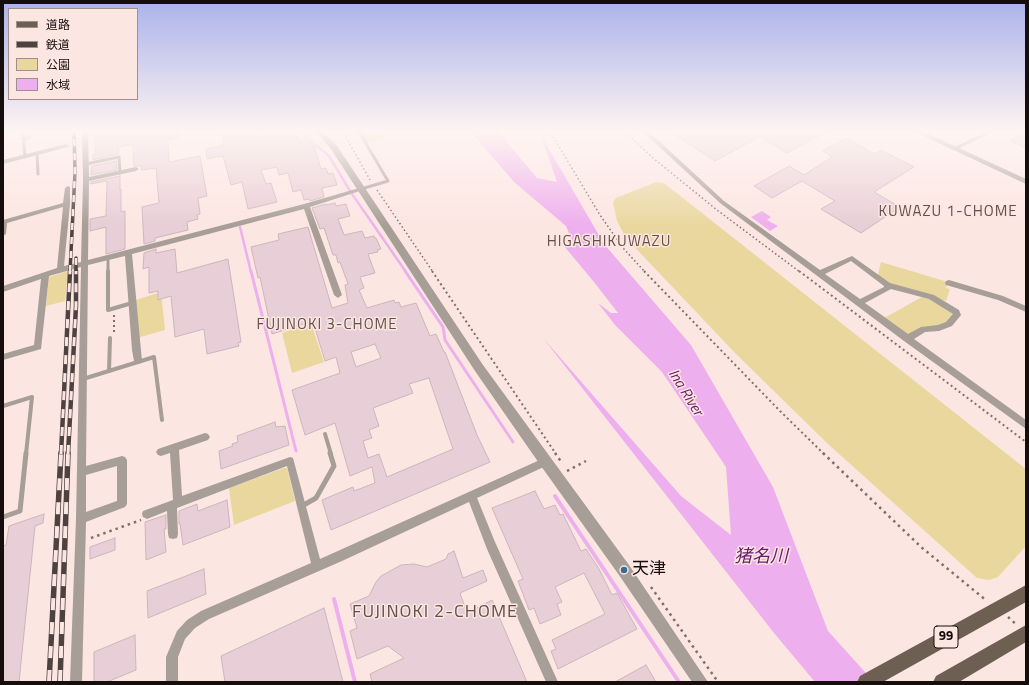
<!DOCTYPE html>
<meta charset="utf-8">
<style>
body{margin:0}
#map{position:relative;width:1029px;height:685px;overflow:hidden;background:#fce6e2;font-family:"Titillium Web","Noto Sans JP",sans-serif}
canvas{display:block}
.frame{position:absolute;inset:0;border:4px solid #160e0c;pointer-events:none}
.legend{position:absolute;left:8px;top:8px;width:130px;height:92px;box-sizing:border-box;background:#fce6e2;border:1px solid #a0908c;margin:0;padding:5px 7px;list-style:none;font-size:12px;color:#160e0c}
.legend li{display:flex;align-items:center;gap:8px;height:20px}
.legend b{width:20px;border:1px solid #a0908c}
</style>
<div id="map">
<canvas width="1029" height="685"></canvas>
<div class="frame"></div>
<ul class="legend">
<li><b style="height:5px;background:#6e5f53"></b>道路</li>
<li><b style="height:5px;background:#4d4240"></b>鉄道</li>
<li><b style="height:11px;background:#ead79e"></b>公園</li>
<li><b style="height:11px;background:#eeafee"></b>水域</li>
</ul>
</div>
<script>
const ctx = document.querySelector('canvas').getContext('2d');
ctx.lineJoin = 'round';
function fillPath(path, color) {
  ctx.fillStyle = color;
  ctx.fill(path, 'evenodd');
}
function poly(rows) {
  const path = new Path2D();
  for (const r of rows) {
    path.moveTo(r[0], r[1]);
    for (let i = 2; i < r.length; i += 2) path.lineTo(r[i], r[i + 1]);
  }
  return path;
}
function trace(path, color, width, dash) {
  ctx.strokeStyle = color;
  ctx.lineWidth = width;
  ctx.lineCap = dash ? 'butt' : 'round';
  ctx.setLineDash(dash || []);
  ctx.stroke(path);
}
function label(font, color, halo, rows, align = 'center') {
  ctx.font = font + ' "Titillium Web","Noto Sans JP",sans-serif';
  ctx.lineWidth = 3;
  ctx.setLineDash([]);
  ctx.textBaseline = 'middle';
  ctx.strokeStyle = halo;
  ctx.fillStyle = color;
  for (const [text, x, y, turn = 0] of rows) {
    ctx.save();
    ctx.translate(x, y);
    ctx.rotate((+turn || 0) * Math.PI / 180);
    ctx.textAlign = isNaN(turn) ? turn : align;
    if (halo) ctx.strokeText(text, 0, 0);
    ctx.fillText(text, 0, 0);
    ctx.restore();
  }
}
fillPath(poly([
 [358,130,384,130,385,139,364,143],
 [656,182,664,183,1026,469,1026,546,998,577,989,580,977,578,828,444,735,353,626,238,617,221,613,202,616,198],
 [881,262,948,282,946,288,950,289,946,301,886,282,878,275],
 [68,271,65,301,46,306,49,277],
 [161,292,165,330,137,338,136,300],
 [922,297,933,300,954,315,948,322,908,335,884,318],
 [311,323,324,362,292,373,282,333],
 [284,468,287,468,295,501,234,525,229,488]
]), '#ead79e');
fillPath(poly([
 [469,130,497,130,537,178,557,182,541,135,604,244,691,345,773,487,828,631,874,682,815,682,774,633,543,338,681,496,731,535,726,467,662,372,615,325,598,303,611,313,618,313,594,282,564,246,574,245,566,226,514,182],
 [762,211,771,217,767,220,778,226,770,231,751,217]
]), '#eeafee');
trace(poly([
 [298,130,329,156,350,191,406,272],
 [1024,130,1026,131],
 [240,227,251,272]
]), '#eeafee', 2.5);
trace(poly([
 [251,271,296,451],
 [405,271,443,327,445,340,513,442]
]), '#eeafee', 3);
trace(poly([
 [555,496,679,682],
 [334,599,355,682]
]), '#eeafee', 4);
const building = poly([
 [114,130,178,130,179,138,169,140,168,142,169,162,200,156,207,196,198,198,200,214,197,215,198,219,187,222,188,230,155,238,155,241,144,244,142,207,159,203,156,168,141,170,142,166,134,166,133,144,119,147,118,154,93,160,93,155,95,155,95,134,114,130],
 [222,130,253,130,254,138,296,130,299,141,304,139,314,146,321,169,326,168,328,174,333,173,337,185,322,188,324,197,310,201,310,199,304,200,301,190,293,192,288,173,279,175,277,167,261,170,266,184,271,183,277,202,248,209,242,182,231,185,223,156,207,159,206,149,224,145,222,130],
 [667,130,830,130,787,153,759,137,715,161,667,130],
 [1026,131,1026,148,1010,141,1026,131],
 [846,138,875,154,881,150,914,167,874,192,900,207,861,233,821,209,835,201,802,181,772,198,754,186,789,166,804,175,832,157,823,151,846,138],
 [116,161,117,170,91,175,92,166,116,161],
 [120,176,120,190,121,189,121,212,125,211,125,249,106,254,106,227,90,231,90,219,106,216,107,181,90,184,91,182,120,176],
 [335,203,336,206,346,204,350,216,338,219,344,235,362,231,365,238,374,236,375,238,376,238,381,249,377,250,378,252,368,254,375,273,360,277,364,288,359,290,367,308,394,300,395,303,399,302,401,307,416,303,430,336,436,334,444,352,445,352,477,435,490,462,331,530,322,500,353,487,354,491,375,483,372,467,350,476,335,423,305,435,292,390,340,373,336,357,325,361,313,321,272,334,260,277,258,278,251,247,279,240,278,234,308,227,332,308,348,303,345,285,348,284,340,262,338,263,336,255,333,255,324,228,320,229,312,208,326,204,326,205,335,203],
 [375,344,381,358,356,367,351,352,375,344],
 [429,378,453,449,387,477,379,454,368,458,363,441,372,438,369,430,379,426,373,408,413,393,409,384,429,378],
 [156,249,156,253,175,249,177,273,228,259,241,342,238,343,239,346,207,354,204,329,175,337,171,296,158,300,158,291,149,293,149,267,143,269,144,253,156,249],
 [275,422,276,427,285,426,289,445,221,469,219,451,233,446,232,444,238,442,237,436,275,422],
 [535,491,544,509,555,505,560,515,563,514,581,551,586,549,599,569,612,595,617,593,637,629,558,669,551,651,556,649,552,640,605,614,584,573,555,587,562,602,557,604,561,615,540,624,534,608,529,610,518,581,523,579,492,508,535,491],
 [227,500,230,527,183,545,180,524,179,524,179,511,197,504,198,511,227,500],
 [44,514,43,523,35,526,19,682,3,682,3,546,6,545,9,526,44,514],
 [166,515,166,529,164,529,166,552,146,560,145,522,166,515],
 [115,538,115,550,90,559,90,547,115,538],
 [454,551,463,578,483,570,487,581,460,593,467,613,492,600,527,682,372,682,370,674,404,658,388,646,357,659,350,631,357,628,350,604,369,596,376,582,381,576,401,565,414,564,427,567,446,559,448,554,454,551],
 [204,569,206,594,148,618,147,591,204,569],
 [324,608,343,682,225,682,221,656,324,608],
 [135,635,136,670,107,682,94,682,94,652,135,635],
 [646,665,656,682,615,682,646,665]
]);
fillPath(building, '#e8ced6');
trace(building, '#ceb4bc', 1);
trace(poly([
 [342,130,370,180],
 [549,130,600,215,623,248,645,272],
 [623,130,653,158,717,210,800,272],
 [377,190,433,272]
]), '#7f706e', 1.5, [1.5, 2.5]);
trace(poly([
 [432,271,556,454],
 [644,271,780,411,824,454],
 [799,271,1026,442],
 [114,315,114,333]
]), '#7f706e', 2, [2, 3]);
trace(poly([
 [555,453,562,463],
 [823,453,921,547,987,601],
 [567,471,586,461],
 [91,538,141,520],
 [651,587,718,682],
 [1008,617,1017,625]
]), '#7f706e', 2.5, [2.5, 4]);
trace(poly([
 [358,130,388,181,361,189],
 [23,135,25,157],
 [37,153,38,174],
 [86,164,119,157,120,173],
 [108,257,108,272]
]), '#a79e97', 3);
trace(poly([
 [108,271,108,310,132,303],
 [109,371,110,338],
 [83,379,154,357,162,420],
 [3,406,32,397,26,454],
 [325,434,331,454]
]), '#a79e97', 4);
trace(poly([
 [302,506,316,498,334,466,330,453],
 [3,517,20,511,26,453]
]), '#a79e97', 5);
fillPath(poly([
 [7,130,17,130,3,135,3,131,7,130],
 [82,130,88,130,89,177,136,167,139,169,136,171,89,181,88,260,304,204,359,188,363,188,364,189,363,190,310,207,342,295,338,298,334,295,304,209,132,254,142,361,141,363,138,364,135,363,134,361,132,350,125,256,88,265,86,466,122,456,125,457,127,460,127,504,125,507,86,522,82,682,70,682,76,519,81,267,49,276,41,349,3,360,3,354,34,345,41,279,3,292,3,286,57,268,63,207,7,223,6,234,3,236,3,220,63,203,65,188,68,186,70,187,70,204,64,266,81,262,83,180,82,130],
 [117,466,117,501,86,512,86,475,117,466],
 [641,130,647,130,724,201,820,270,852,256,890,283,934,295,959,310,961,315,952,326,939,331,925,332,914,339,1026,420,1026,429,904,341,720,203,641,130],
 [851,261,884,286,884,287,860,299,825,274,851,261],
 [891,289,929,299,953,314,946,322,938,325,921,327,908,334,865,303,891,289],
 [990,130,998,130,955,150,950,149,990,130],
 [29,135,32,137,31,138,23,141,20,139,29,135],
 [66,144,69,146,68,147,3,164,3,160,66,144],
 [949,280,1003,296,1026,306,1026,312,998,300,946,285,945,283,946,281,949,280],
 [205,433,208,434,210,437,208,440,179,450,182,496,290,457,293,458,320,559,542,459,545,458,548,459,550,462,548,465,477,498,495,542,558,682,546,682,487,549,469,502,342,561,209,619,195,628,185,639,178,657,178,682,166,682,166,657,177,631,187,620,201,611,311,563,287,466,177,508,178,534,177,538,173,539,169,538,168,534,167,511,147,519,143,517,142,514,143,511,173,500,170,453,161,456,158,455,156,452,158,449,205,433]
]), '#a79e97');
fillPath(poly([
 [315,130,322,130,337,146,483,365,629,565,708,682,692,682,619,575,541,466,475,371,331,149,315,130],
 [911,130,920,130,1026,179,1026,184,911,130]
]), '#a79e97');
fillPath(poly([
 [1026,585,1026,602,883,682,857,682,860,676,1026,585],
 [1026,625,1026,642,959,682,933,682,936,676,1026,625]
]), '#6e5f53');
const railFar2 = poly([
 [76,258,76,272],
 [70,272,75,172,74,130]
]);
const railFar1 = poly([
 [61,454,70,271],
 [68,454,76,306,76,271]
]);
const rail = poly([
 [49,682,61,453],
 [60,682,68,453]
]);
trace(railFar2, '#4d4240', 3.5);
trace(railFar1, '#4d4240', 4.5);
trace(rail, '#4d4240', 5.5);
trace(railFar2, '#fce6e2', 2.5, [7]);
trace(railFar1, '#fce6e2', 3, [9]);
trace(rail, '#fce6e2', 4, [12]);
const sky = ctx.createLinearGradient(0, 0, 0, 226);
sky.addColorStop(0, '#aab2ea');
sky.addColorStop(0.58, '#fef4f2');
sky.addColorStop(1, '#fef4f200');
ctx.fillStyle = sky;
ctx.fillRect(0, 0, 1029, 226);
for (const [x, y, r, color] of [
 [624,570,4,"#386e89"]
]) {
  const dot = new Path2D();
  dot.arc(x, y, r, 0, 2 * Math.PI);
  ctx.fillStyle = color;
  ctx.fill(dot);
  trace(dot, '#fce6e2', 1.5);
}
for (const [x, y, w] of [
 [946,637,24]
]) {
  const box = new Path2D();
  box.roundRect(x - w / 2, y - 11, w, 22, 3);
  ctx.fillStyle = '#fce6e2';
  ctx.fill(box);
  trace(box, '#160e0c', 1);
}
label('bold 13px', '#160e0c', null, [
 ["99",946,637]
]);
ctx.letterSpacing = '1px';
label('15px', '#664f4b', '#fce6e2', [
 ["KUWAZU 1-CHOME",948,212],
 ["HIGASHIKUWAZU",609,242],
 ["FUJINOKI 3-CHOME",327,325]
]);
ctx.letterSpacing = '0px';
label('italic 15px', '#651b67', '#fce6e2', [
 ["Ina River",685,393,58]
]);
label('17px', '#160e0c', '#fce6e2', [
 ["天津",632,570]
], 'left');
label('italic 18px', '#651b67', '#fce6e2', [
 ["猪名川",761,558]
]);
ctx.letterSpacing = '1px';
label('18px', '#664f4b', '#fce6e2', [
 ["FUJINOKI 2-CHOME",435,613]
]);
ctx.letterSpacing = '0px';
</script>
